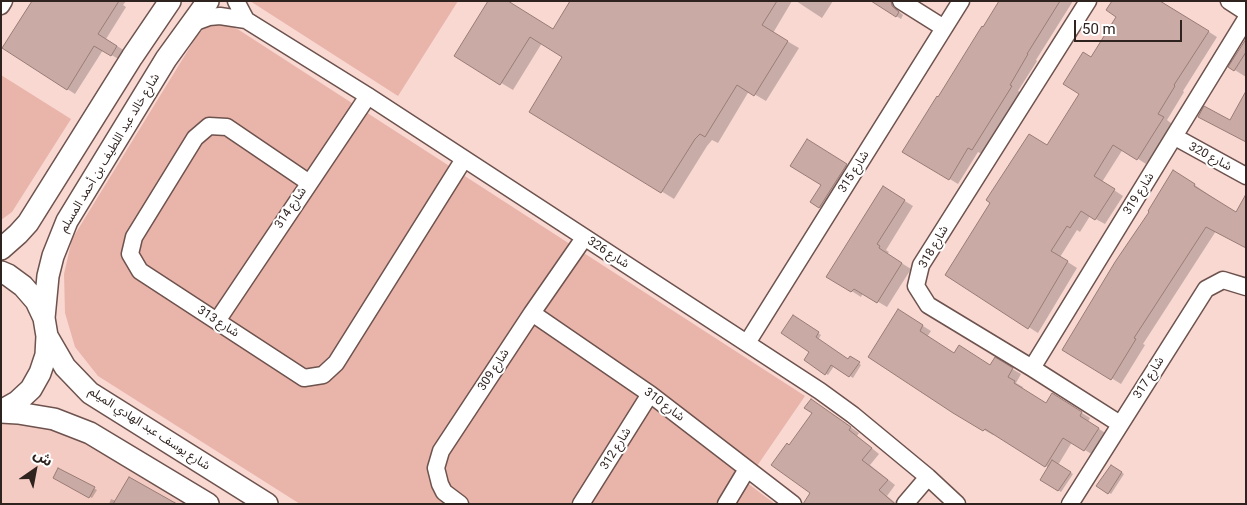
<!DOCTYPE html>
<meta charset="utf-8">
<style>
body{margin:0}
#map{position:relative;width:1247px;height:505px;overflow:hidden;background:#f9d8d2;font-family:Roboto,"Noto Sans Arabic",sans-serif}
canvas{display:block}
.frame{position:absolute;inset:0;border:2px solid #2f2320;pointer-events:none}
.north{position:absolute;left:10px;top:445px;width:50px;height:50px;-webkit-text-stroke:4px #fff;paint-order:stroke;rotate:33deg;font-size:14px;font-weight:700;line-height:20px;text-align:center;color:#2f2320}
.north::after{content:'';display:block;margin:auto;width:18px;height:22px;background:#2f2320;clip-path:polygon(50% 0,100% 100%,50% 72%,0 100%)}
.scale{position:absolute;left:1074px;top:20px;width:108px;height:22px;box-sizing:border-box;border:2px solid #2f2320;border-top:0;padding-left:6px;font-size:15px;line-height:18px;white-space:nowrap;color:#2f2320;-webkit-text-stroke:4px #fff;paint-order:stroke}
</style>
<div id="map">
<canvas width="1247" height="505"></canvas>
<div class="frame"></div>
<div class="north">ش</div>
<div class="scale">50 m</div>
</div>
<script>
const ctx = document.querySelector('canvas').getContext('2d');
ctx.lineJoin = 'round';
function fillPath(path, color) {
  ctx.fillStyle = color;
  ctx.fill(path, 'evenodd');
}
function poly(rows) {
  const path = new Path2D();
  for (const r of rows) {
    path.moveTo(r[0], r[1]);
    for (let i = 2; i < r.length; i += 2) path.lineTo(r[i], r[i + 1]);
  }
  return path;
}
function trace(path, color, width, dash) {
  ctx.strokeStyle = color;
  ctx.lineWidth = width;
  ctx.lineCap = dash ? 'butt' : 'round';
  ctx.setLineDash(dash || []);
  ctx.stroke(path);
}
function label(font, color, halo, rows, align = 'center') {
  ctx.font = font + ' Roboto,"Noto Sans Arabic",sans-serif';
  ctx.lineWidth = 4;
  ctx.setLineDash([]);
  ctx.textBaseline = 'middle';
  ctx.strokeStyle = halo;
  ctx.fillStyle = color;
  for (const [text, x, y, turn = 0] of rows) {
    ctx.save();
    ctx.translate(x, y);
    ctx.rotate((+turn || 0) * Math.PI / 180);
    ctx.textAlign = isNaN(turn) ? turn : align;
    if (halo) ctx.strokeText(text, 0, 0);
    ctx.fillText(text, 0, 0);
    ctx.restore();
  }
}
fillPath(poly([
 [27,420,77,435,192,504,1,504,1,421]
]), '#f4cbc3');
fillPath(poly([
 [250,1,458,1,398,96],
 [216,24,226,24,239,30,805,396,746,482,775,504,300,504,98,376,75,347,65,313,64,274,72,239,198,34,206,27],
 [1,75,71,119,12,212,1,220]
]), '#e9b4aa');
fillPath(poly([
 [32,1,126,1,123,5,126,7,106,39,125,51,120,60,103,50,75,94,3,48],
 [571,1,792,1,773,33,799,48,766,101,749,91,718,143,712,140,707,146,674,199,531,111,564,57,542,43,513,90,456,56,553,30],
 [796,1,833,1,822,18],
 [873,1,894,1,896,3,897,10,903,15,901,19],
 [1001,1,1073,1,1036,60,1037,61,1018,91,1020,92,982,154,978,152,958,184,904,151],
 [1160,1,1217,37,1183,91,1184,92,1167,120,1172,124,1146,164,1123,149,1102,182,1123,196,1105,224,1090,216,1080,232,1077,230,1060,257,1077,268,1038,333,946,275,1048,147,1081,94,1091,59],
 [1246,44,1246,77,1230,67],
 [808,141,851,168,824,210,812,202,823,185],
 [1183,177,1237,214,1246,247,1216,231,1143,344,1145,345,1121,384,1064,349],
 [892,193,913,206,886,250,889,252,887,254,911,269,887,307,863,293,861,297,828,276],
 [907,316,931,331,927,337,955,354,991,366,995,359,1021,374,1016,383,1023,387,1022,389,1046,404,1061,400,1090,418,1088,422,1107,434,1093,455,1072,442,1058,465,1073,474,1061,492,1042,480,1049,468,994,433,993,435,984,430,870,356],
 [794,317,821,335,818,340,848,360,850,357,861,365,853,378,834,366,828,375,805,360,811,352],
 [820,406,859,433,857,436,879,454,870,465,895,485,887,496,897,504,805,504,812,492,790,446],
 [1111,466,1124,474,1111,494,1098,486],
 [59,470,97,490,92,498,55,478],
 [111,499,116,501,174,504,109,504]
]), '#0003');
const building = poly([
 [32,1,119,1,98,34,117,46,111,56,94,46,67,90,2,48,32,1],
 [488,1,508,1,553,29,570,1,777,1,762,25,788,41,754,96,737,85,705,137,700,134,695,139,661,193,529,112,562,57,530,37,500,85,454,56,488,1],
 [871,1,891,1,892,6,899,12,896,17,871,1],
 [999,1,1060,1,1027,54,1028,54,1010,85,1012,86,972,150,968,148,949,180,902,152,937,96,938,97,982,26,983,27,999,1],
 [1112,1,1160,1,1209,31,1174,85,1175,86,1158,114,1164,117,1137,160,1113,145,1094,176,1115,189,1095,220,1081,211,1070,228,1067,226,1051,251,1068,261,1028,329,945,275,990,203,986,200,1029,134,1047,145,1079,94,1063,84,1083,52,1091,57,1116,17,1106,10,1112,1],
 [1246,39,1246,52,1234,71,1228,67,1246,39],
 [1246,91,1246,142,1198,117,1204,106,1230,120,1246,91],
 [807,139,847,164,819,208,810,202,821,185,790,166,807,139],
 [1173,170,1195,184,1194,186,1236,212,1246,194,1246,248,1206,227,1134,338,1136,339,1111,380,1062,350,1115,262,1149,212,1148,211,1173,170],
 [883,186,905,200,877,244,880,246,879,248,902,263,877,303,854,289,851,292,826,277,883,186],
 [898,309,923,325,920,331,954,353,959,345,990,365,995,357,1013,368,1008,377,1015,381,1014,383,1046,403,1052,393,1082,412,1080,416,1099,428,1084,451,1063,438,1045,467,985,429,983,431,953,413,868,357,898,309],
 [793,315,819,332,816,337,848,359,850,356,860,362,849,377,831,365,825,375,804,360,809,352,781,333,793,315],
 [811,399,851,427,849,430,872,448,862,460,888,480,879,490,895,504,803,504,810,493,771,465,787,443,789,445,812,413,804,408,811,399],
 [1052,460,1071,472,1058,491,1040,480,1052,460],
 [1111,465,1122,472,1108,494,1096,486,1111,465],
 [58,468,95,487,89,498,53,478,58,468],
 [129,477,177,504,113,504,129,477]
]);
fillPath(building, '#caaaa4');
trace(building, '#997c76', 1);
const minor = poly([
 [236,1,246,20],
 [901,1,944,28],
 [1088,1,921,265,916,286,928,305,1032,368,1120,424],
 [1229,1,1246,12],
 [1,6,4,1],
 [190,24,209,17,220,16,246,20,368,96,820,391,853,415,928,477,957,504],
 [1175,137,1246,176],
 [308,182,227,127,209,126,195,138,134,237,130,254,140,271,304,378,323,375,336,363,464,159],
 [532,313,650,394,793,504],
 [217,321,368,96],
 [747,343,961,1],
 [1032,368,1246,19],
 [460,504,444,492,440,484,436,468,441,451,532,313,584,238],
 [581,504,650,394],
 [726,504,747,469],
 [905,504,928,477],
 [1070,504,1206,289,1223,280,1246,287]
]);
const tertiary = poly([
 [1,249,18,234,28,223,132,57,170,1],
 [1,272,8,275,23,286,36,301,44,318,47,336,46,355,40,373,31,389,17,402,1,411],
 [44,318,48,276,53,256,67,221,166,59,208,1],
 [47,336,65,367,90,393,267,504],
 [1,412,18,413,54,419,90,433,208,504]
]);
trace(minor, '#6d524d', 19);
trace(tertiary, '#6d524d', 24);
trace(minor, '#fff', 16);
trace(tertiary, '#fff', 21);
label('12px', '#2f2320', '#fff', [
 ["شارع خالد عبد اللطيف بن أحمد المسلم",110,153,-59],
 ["شارع 320",1210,157,28],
 ["شارع 315",854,172,-58],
 ["شارع 319",1139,194,-58],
 ["شارع 314",291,208,-56],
 ["شارع 318",934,247,-60],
 ["شارع 326",608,253,33],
 ["شارع 313",218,322,33],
 ["شارع 309",494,370,-57],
 ["شارع 317",1149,378,-58],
 ["شارع 310",664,405,37],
 ["شارع يوسف عبد الهادي الميلم",149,429,33],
 ["شارع 312",616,449,-58]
]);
</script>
